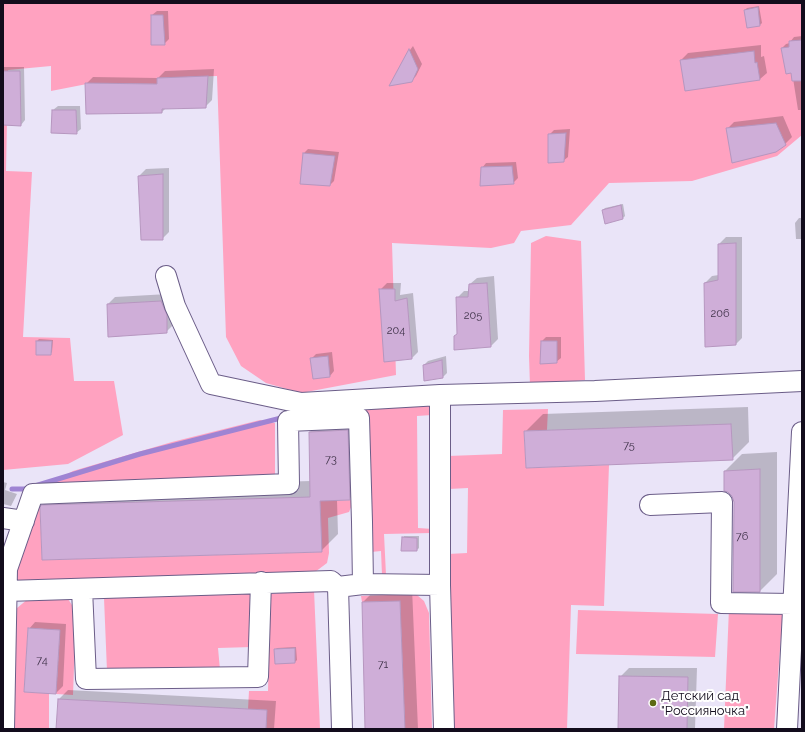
<!DOCTYPE html>
<meta charset="utf-8">
<style>
body{margin:0}
#map{position:relative;width:805px;height:732px;overflow:hidden;background:#eae4f8;font-family:Raleway,sans-serif}
canvas{display:block}
.frame{position:absolute;inset:0;border:4px solid #120c1c;pointer-events:none}
</style>
<div id="map">
<canvas width="805" height="732"></canvas>
<div class="frame"></div>
</div>
<script>
const ctx = document.querySelector('canvas').getContext('2d');
ctx.lineJoin = 'round';
function fillPath(path, color) {
  ctx.fillStyle = color;
  ctx.fill(path, 'evenodd');
}
function poly(rows) {
  const path = new Path2D();
  for (const r of rows) {
    path.moveTo(r[0], r[1]);
    for (let i = 2; i < r.length; i += 2) path.lineTo(r[i], r[i + 1]);
  }
  return path;
}
function trace(path, color, width, dash) {
  ctx.strokeStyle = color;
  ctx.lineWidth = width;
  ctx.lineCap = dash ? 'butt' : 'round';
  ctx.setLineDash(dash || []);
  ctx.stroke(path);
}
function label(font, color, halo, rows, align = 'center') {
  ctx.font = font + ' Raleway,sans-serif';
  ctx.lineWidth = 4;
  ctx.setLineDash([]);
  ctx.textBaseline = 'middle';
  ctx.strokeStyle = halo;
  ctx.fillStyle = color;
  for (const [text, x, y, turn = 0] of rows) {
    ctx.save();
    ctx.translate(x, y);
    ctx.rotate((+turn || 0) * Math.PI / 180);
    ctx.textAlign = isNaN(turn) ? turn : align;
    if (halo) ctx.strokeText(text, 0, 0);
    ctx.fillText(text, 0, 0);
    ctx.restore();
  }
}
fillPath(poly([
 [3,3,802,3,802,135,777,156,692,181,609,183,571,225,521,231,514,243,491,248,392,243,396,375,301,393,266,383,241,366,226,337,217,76,157,78,157,84,92,83,51,91,51,66,8,70,6,171,32,172,23,337,70,338,74,381,114,381,123,435,68,464,3,470],
 [546,236,581,241,585,380,530,386,529,356,531,243],
 [430,404,432,415,417,416,418,528,433,529,431,533,384,534,386,575,382,575,381,551,371,552,365,414,320,407],
 [548,409,547,430,524,431,526,468,609,465,604,606,571,605,567,729,452,729,448,554,467,553,468,488,449,489,448,456,502,454,503,410],
 [260,420,275,423,275,475,51,489,50,483,73,471,172,442],
 [354,500,349,512,328,518,329,553,327,563,315,572,15,582,15,567,27,528,40,505,42,560,321,552,320,501],
 [251,590,252,647,218,648,220,670,107,671,104,598],
 [314,590,320,729,266,729,267,710,248,709,249,691,268,691,270,594],
 [413,594,417,595,424,601,429,613,432,729,405,729,400,601,362,602,361,596],
 [28,599,68,599,76,611,73,695,56,694,60,630,28,628,24,692,49,693,49,729,13,729,17,608],
 [729,608,783,609,774,729,724,729],
 [578,610,718,614,715,657,576,654]
]), '#ffa2c0');
fillPath(poly([
 [759,6,762,23,760,25,747,27,745,10,747,8],
 [157,11,168,11,169,39,164,44,152,15],
 [802,36,802,110,798,110,792,72,782,48,786,44,790,43,790,42,794,37],
 [761,45,761,57,764,56,767,73,760,79,681,60,688,53],
 [413,46,422,64,416,76,411,81,390,85,410,50],
 [3,67,24,67,25,120,21,125,3,124],
 [214,69,212,100,205,107,166,108,162,112,86,84,93,77,158,78,165,71],
 [58,106,80,106,81,129,76,133,53,110],
 [783,116,792,137,785,144,727,129,734,122],
 [570,129,568,157,563,161,549,135,554,130],
 [308,149,339,152,334,181,330,185,301,183,304,153],
 [516,162,518,178,513,183,482,168,486,163],
 [169,168,169,232,162,239,139,176,146,169],
 [623,204,625,216,623,218,603,210,605,208],
 [799,218,802,218,802,239,796,239,795,223],
 [726,237,742,237,742,338,736,344,705,283,712,276,719,275,719,244],
 [494,276,498,339,491,346,458,333,457,298,464,291,470,291,470,284,477,278],
 [387,283,401,283,400,295,413,293,418,352,412,358,380,290],
 [168,294,173,325,166,332,108,304,115,297],
 [546,337,561,337,561,358,556,362,542,341],
 [39,339,53,340,52,352,50,354,37,341],
 [332,352,334,371,330,376,311,359,316,354],
 [446,356,447,373,443,377,424,365,428,361],
 [748,407,749,442,732,459,525,432,543,414],
 [365,413,367,482,349,499,337,500,338,534,321,551,42,506,59,488,311,481,310,432,327,415],
 [777,452,777,574,760,591,734,591,734,502,725,471,742,454],
 [3,482,7,483,5,490,17,494,11,506,3,504],
 [404,536,419,536,419,548,417,550,403,538],
 [412,588,418,729,366,729,363,602,376,589],
 [35,622,66,624,63,686,56,693,29,629],
 [296,647,297,660,295,662,275,650,277,648],
 [629,668,697,668,695,729,619,729,620,677],
 [68,690,276,701,274,729,57,729,59,699]
]), '#0003');
trace(poly([
 [12,489,25,489,140,454,285,417]
]), '#9f84d3', 5);
const building = poly([
 [758,7,760,26,747,28,744,10,758,7],
 [151,15,163,15,165,45,151,45,151,15],
 [802,40,802,81,792,81,791,73,786,74,781,48,789,47,789,41,802,40],
 [409,49,418,69,412,82,389,86,409,49],
 [754,51,755,63,757,62,760,80,685,91,680,60,754,51],
 [3,71,20,71,21,126,3,125,3,71],
 [208,76,206,108,162,109,162,113,86,114,85,83,157,84,157,78,208,76],
 [52,110,76,110,77,134,51,133,52,110],
 [776,123,786,145,776,152,732,163,726,128,776,123],
 [566,133,564,162,548,163,548,134,566,133],
 [303,153,335,156,330,186,300,184,303,153],
 [512,166,514,184,480,186,481,167,512,166],
 [163,174,163,240,141,240,138,176,163,174],
 [621,205,623,219,605,224,602,210,621,205],
 [736,243,736,345,705,347,704,283,718,280,718,244,736,243],
 [487,283,491,347,454,350,454,336,457,334,456,297,468,297,469,284,487,283],
 [379,289,395,289,395,301,407,298,412,359,384,362,379,289],
 [161,301,167,315,167,333,108,337,107,304,161,301],
 [36,341,52,341,51,355,36,355,36,341],
 [541,341,557,341,557,363,540,364,541,341],
 [328,356,330,377,313,379,310,358,328,356],
 [442,360,443,378,424,381,423,365,442,360],
 [731,424,733,460,526,468,524,431,731,424],
 [348,430,350,500,320,501,322,552,42,560,40,508,41,505,310,497,309,432,348,430],
 [760,469,760,592,733,592,734,502,732,496,728,492,724,491,724,471,760,469],
 [402,537,417,538,417,551,401,551,402,537],
 [400,601,405,729,365,729,362,602,400,601],
 [28,628,60,630,56,694,24,692,28,628],
 [295,648,295,663,275,664,274,649,295,648],
 [619,676,688,677,687,729,618,729,619,676],
 [58,699,267,710,266,729,56,729,58,699]
]);
fillPath(building, '#cfaed8');
trace(building, '#b696bf', 1);
const minor = poly([
 [166,276,175,306,211,384,301,403,440,395,595,391,802,381],
 [440,395,440,585,444,729],
 [650,505,722,502,721,603,793,604],
 [3,518,24,521],
 [363,584,440,585],
 [82,589,86,679,258,677,261,582],
 [6,591,331,581,338,587],
 [4,729,7,569,33,494,289,484,288,421,359,418,362,522,363,584,338,587,342,729],
 [787,729,802,432]
]);
trace(minor, '#6b5d88', 22);
trace(minor, '#fff', 20);
for (const [x, y, r, color] of [
 [653,703,4,"#5c6a14"]
]) {
  const dot = new Path2D();
  dot.arc(x, y, r, 0, 2 * Math.PI);
  ctx.fillStyle = color;
  ctx.fill(dot);
  trace(dot, '#fff', 1.5);
}
label('11px', '#41344b', null, [
 ["206",720,314],
 ["205",473,316],
 ["204",396,331],
 ["75",629,446],
 ["73",331,460],
 ["76",742,537],
 ["74",42,661],
 ["71",383,665]
]);
label('13px', '#120c1c', '#fff', [
 ["Детский сад",661,696],
 ["\"Россияночка\"",661,711]
], 'left');
</script>
